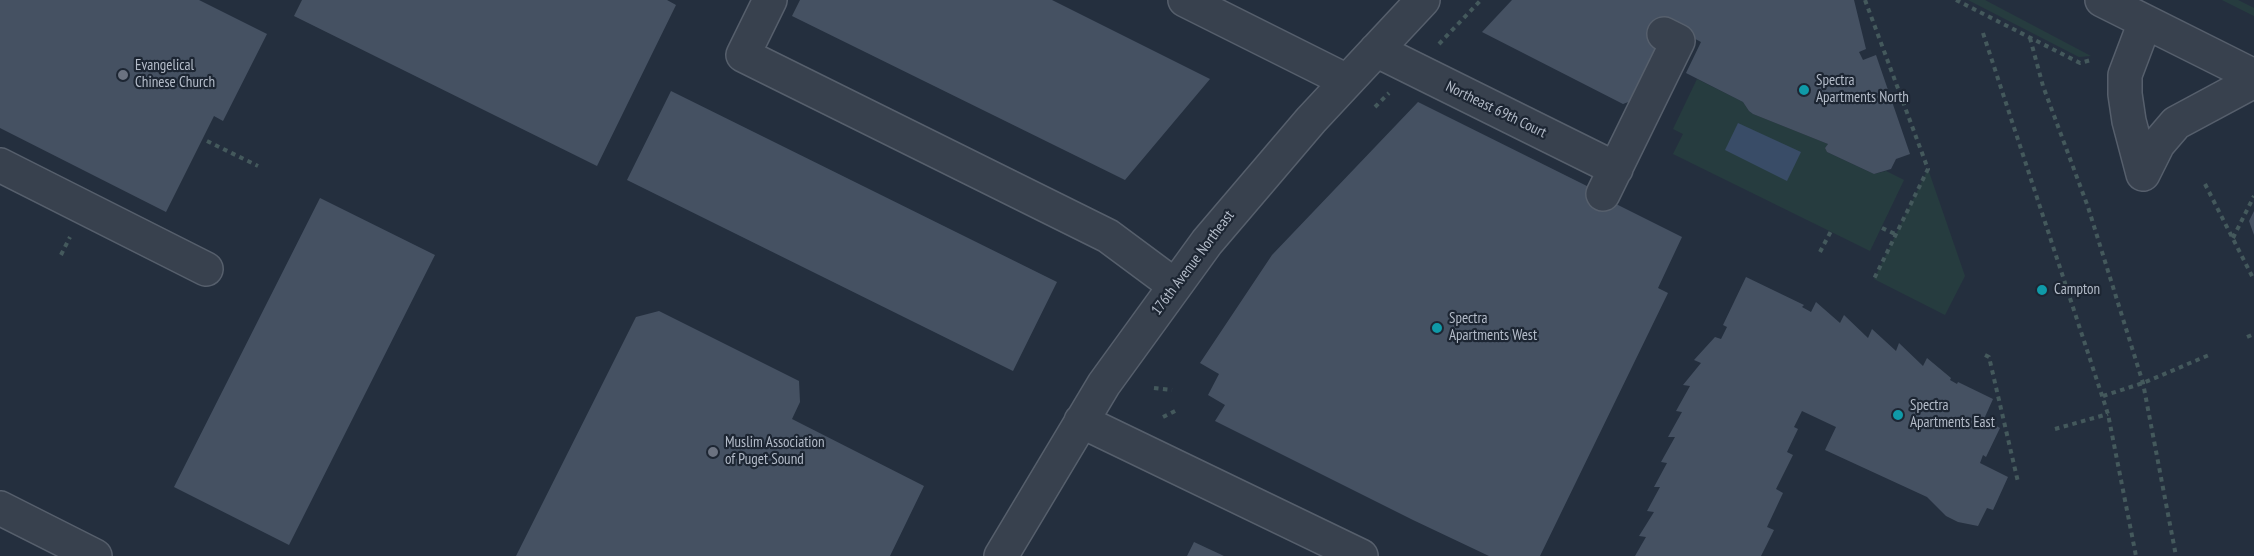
<!DOCTYPE html>
<style>
body{margin:0}
canvas{display:block;background:#242f3e}
</style>
<canvas width="2254" height="556"></canvas>
<script>
const ctx = document.querySelector('canvas').getContext('2d');
ctx.lineJoin = 'round';
function fillPath(path, color) {
  ctx.fillStyle = color;
  ctx.fill(path, 'evenodd');
}
function poly(rows) {
  const path = new Path2D();
  for (const r of rows) {
    path.moveTo(r[0], r[1]);
    for (let i = 2; i < r.length; i += 2) path.lineTo(r[i], r[i + 1]);
  }
  return path;
}
function trace(path, color, width, dash) {
  ctx.strokeStyle = color;
  ctx.lineWidth = width;
  ctx.lineCap = dash ? 'butt' : 'round';
  ctx.setLineDash(dash || []);
  ctx.stroke(path);
}
function label(font, color, halo, rows, align = 'center') {
  ctx.font = font + ' "PT Sans Narrow",sans-serif';
  ctx.lineWidth = 4.5;
  ctx.setLineDash([]);
  ctx.textBaseline = 'middle';
  ctx.strokeStyle = halo;
  ctx.fillStyle = color;
  for (const [text, x, y, turn = 0] of rows) {
    ctx.save();
    ctx.translate(x, y);
    ctx.rotate((+turn || 0) * Math.PI / 180);
    ctx.textAlign = isNaN(turn) ? turn : align;
    if (halo) ctx.strokeText(text, 0, 0);
    ctx.fillText(text, 0, 0);
    ctx.restore();
  }
}
fillPath(poly([
 [1968,0,1985,0,2091,56,2079,57],
 [2222,0,2238,0,2254,8,2254,16],
 [1697,79,1743,102,1749,111,1753,114,1828,144,1825,148,1827,152,1874,174,1886,171,1904,180,1870,251,1673,154,1683,134,1673,129],
 [1928,169,1965,276,1945,315,1874,279]
]), '#263c3f');
fillPath(poly([
 [1738,123,1801,152,1787,181,1725,150]
]), '#394c67');
fillPath(poly([
 [0,0,199,0,267,34,223,121,214,116,166,212,0,128],
 [302,0,667,0,676,5,597,166,294,16],
 [800,0,1052,0,1210,79,1125,180,792,16],
 [1512,0,1854,0,1866,49,1859,52,1863,60,1876,55,1910,154,1896,159,1891,169,1874,174,1827,152,1825,148,1828,144,1753,114,1749,111,1743,102,1686,73,1701,42,1669,25,1631,101,1623,104,1482,32],
 [671,91,1057,282,1013,371,627,180],
 [1418,102,1603,194,1614,203,1682,237,1658,288,1668,293,1540,556,1489,556,1413,520,1215,421,1225,405,1208,395,1219,374,1200,363,1272,255],
 [320,198,435,255,289,545,174,487],
 [2254,211,2254,235,2249,221],
 [1746,277,1804,305,1802,307,1811,312,1816,302,1840,323,1844,315,1868,338,1872,329,1896,351,1899,343,1923,366,1927,358,1951,378,1950,380,1957,384,1958,382,1993,399,1984,419,2000,428,1986,457,1983,455,1980,463,2008,477,1993,510,1987,508,1978,526,1958,522,1946,516,1927,497,1825,450,1836,427,1802,411,1794,427,1798,429,1787,452,1793,455,1776,489,1783,493,1767,527,1774,530,1761,556,1635,556,1646,537,1639,536,1654,512,1647,511,1660,487,1654,487,1667,463,1661,462,1675,437,1668,437,1682,412,1676,411,1690,386,1683,385,1701,363,1694,360,1715,337,1721,339,1727,327,1723,325],
 [659,311,799,381,800,402,792,419,924,486,890,556,516,556,636,317],
 [1194,542,1224,556,1187,556]
]), '#455162');
const minor = poly([
 [770,0,743,55,1108,236,1174,285],
 [1185,0,1347,81],
 [2102,0,2254,76],
 [1376,50,1616,169],
 [0,165,206,269],
 [2143,174,2129,121,2125,94,2125,75,2145,22],
 [2143,174,2158,144,2176,123,2254,81],
 [1603,194,1678,41,1664,34],
 [1081,421,1361,556],
 [0,508,95,556],
 [1001,556,1104,384,1207,242,1311,120,1423,0]
]);
trace(minor, '#565f6c', 36);
trace(poly([
 [1865,0,1928,169,1874,279],
 [1956,0,2080,63,2091,60],
 [1983,33,2108,414,2136,556],
 [2030,38,2043,86,2088,207,2143,383,2176,556],
 [1439,44,1481,0],
 [1375,107,1389,93],
 [207,141,258,166],
 [2205,184,2254,280],
 [1882,228,1895,234],
 [2233,238,2254,196],
 [1820,252,1831,231],
 [61,255,70,237],
 [2247,337,2254,334],
 [1985,355,1989,357,2018,482],
 [1154,388,1172,390],
 [2103,396,2143,383,2209,355],
 [1163,417,1177,410],
 [2055,429,2108,414]
]), '#44595c', 4, [4.5, 4.5]);
trace(minor, '#38414e', 33);
for (const [x, y, r, color] of [
 [123,75,6,"#6b7280"],
 [1804,90,6,"#0f9aa8"],
 [2042,290,6,"#0f9aa8"],
 [1437,328,6,"#0f9aa8"],
 [1898,415,6,"#0f9aa8"],
 [713,452,6,"#6b7280"]
]) {
  const dot = new Path2D();
  dot.arc(x, y, r, 0, 2 * Math.PI);
  ctx.fillStyle = color;
  ctx.fill(dot);
  trace(dot, '#1d2633', 2);
}
label('15px', '#b4bcc9', '#1d2633', [
 ["Evangelical",135,66],
 ["Chinese Church",135,83],
 ["Spectra",1816,81],
 ["Apartments North",1816,98],
 ["Campton",2054,290],
 ["Spectra",1449,319],
 ["Apartments West",1449,336],
 ["Spectra",1910,406],
 ["Apartments East",1910,423],
 ["Muslim Association",725,443],
 ["of Puget Sound",725,460]
], 'left');
label('15px', '#b4bcc9', '#1d2633', [
 ["Northeast 69th Court",1496,110,26],
 ["176th Avenue Northeast",1193,263,-53]
]);
</script>
